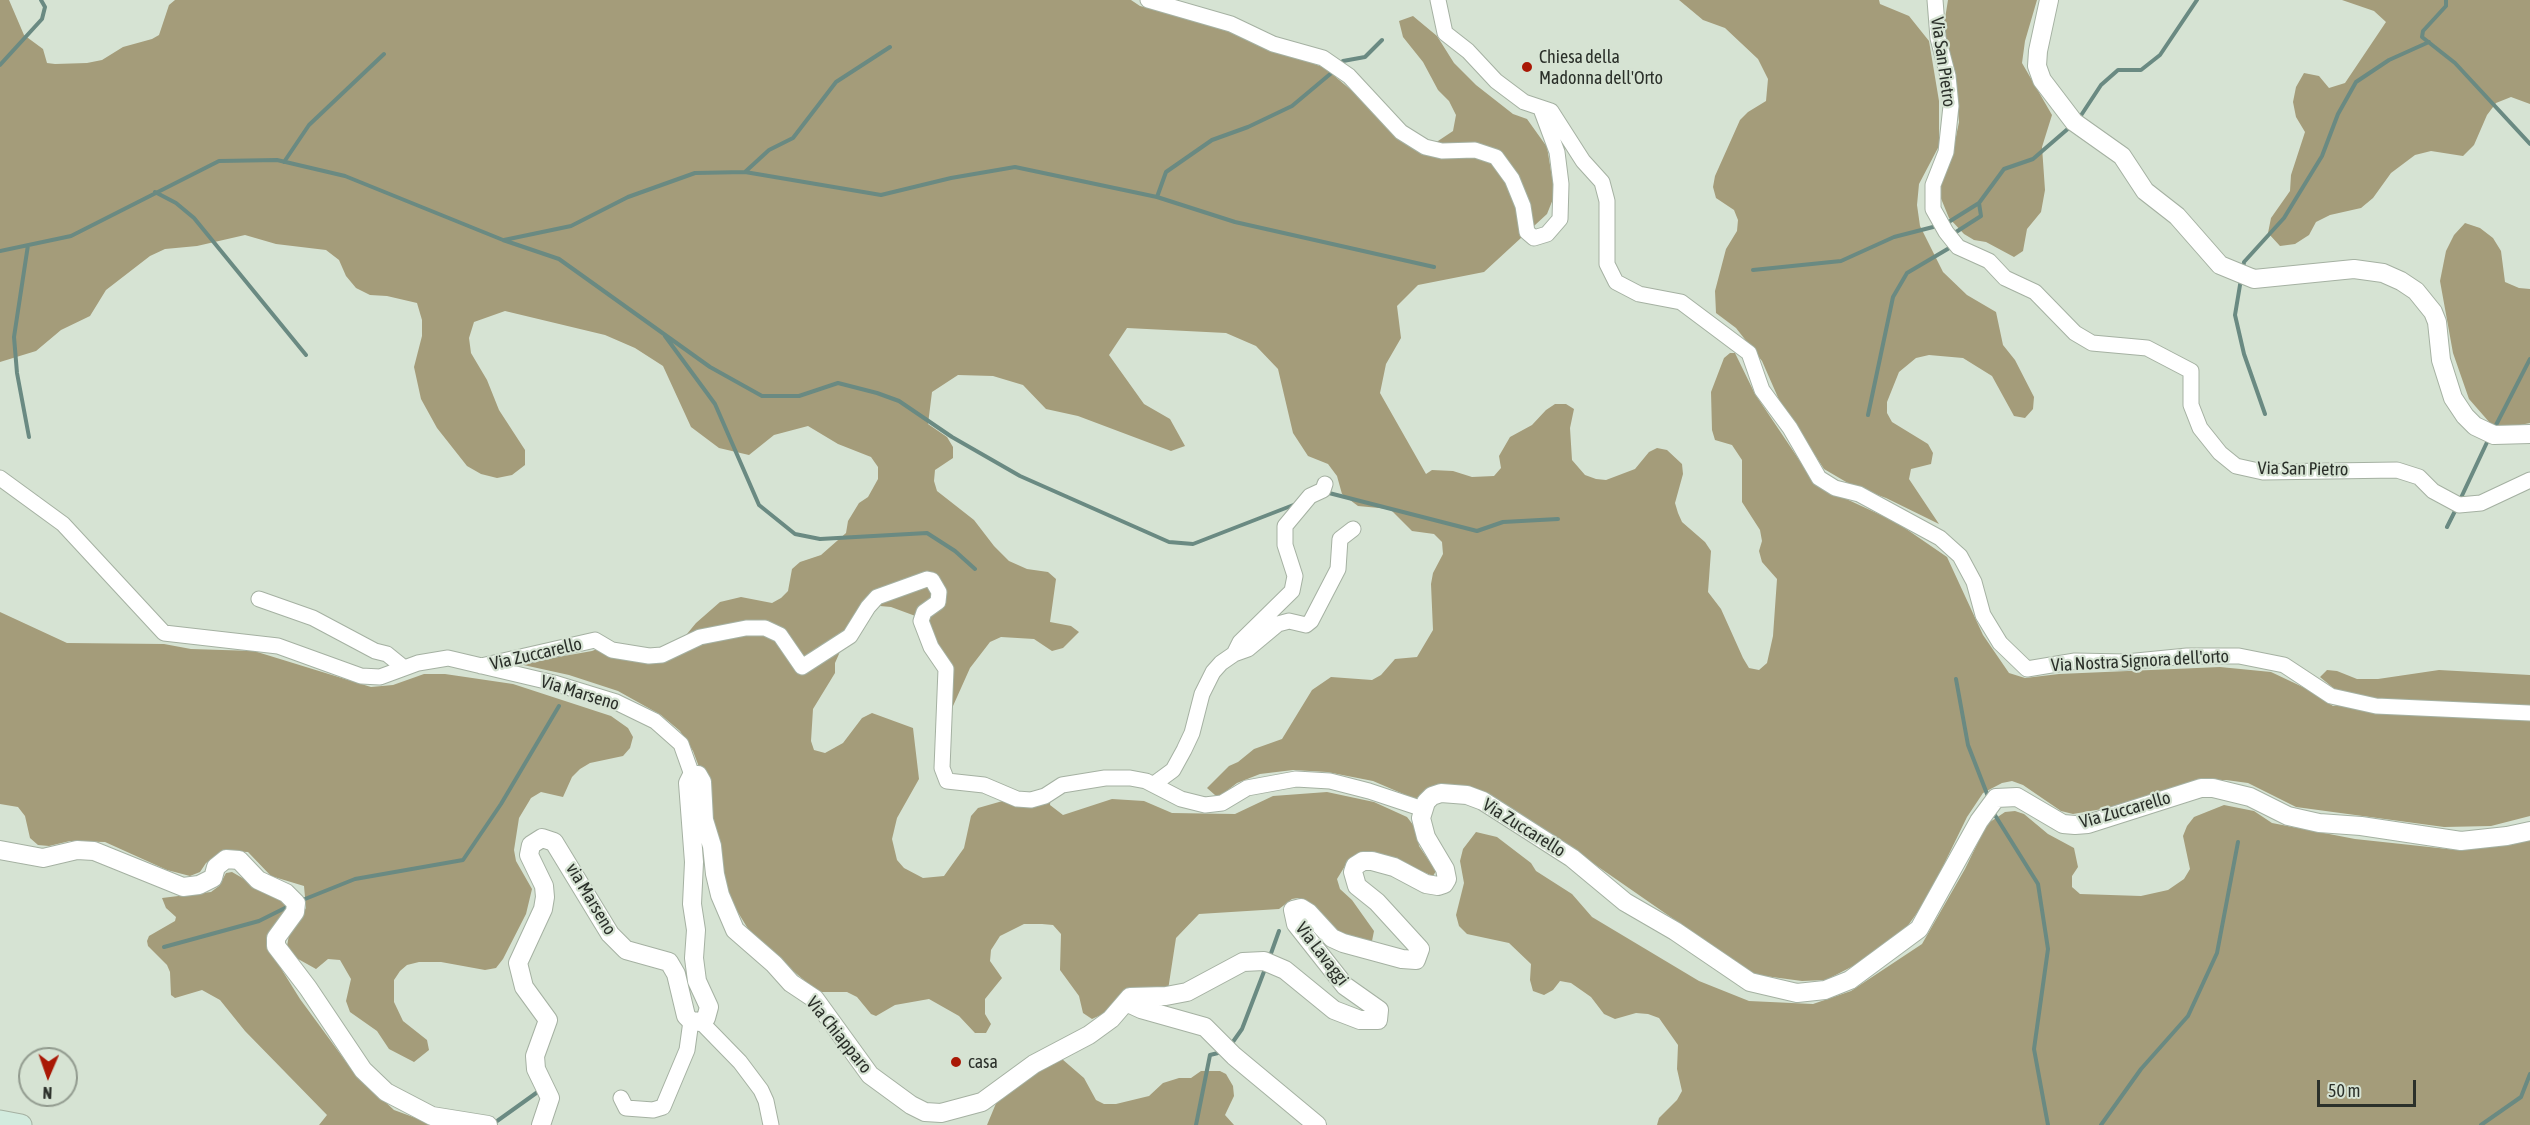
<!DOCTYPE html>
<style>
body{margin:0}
#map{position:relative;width:2530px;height:1125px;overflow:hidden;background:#d6e3d3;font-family:"Asap Condensed",sans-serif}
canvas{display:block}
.north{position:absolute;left:18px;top:1047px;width:60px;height:60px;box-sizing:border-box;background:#d6e3d3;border:2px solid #929b8f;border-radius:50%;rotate:182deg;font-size:16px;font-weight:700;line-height:24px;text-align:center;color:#2b302a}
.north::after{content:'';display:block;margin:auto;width:21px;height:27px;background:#a91805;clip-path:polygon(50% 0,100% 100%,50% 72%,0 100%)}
.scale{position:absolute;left:2317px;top:1080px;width:99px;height:27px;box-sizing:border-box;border:3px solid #2b302a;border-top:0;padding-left:8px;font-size:18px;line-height:21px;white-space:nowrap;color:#2b302a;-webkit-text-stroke:4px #d6e3d3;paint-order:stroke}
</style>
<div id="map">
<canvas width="2530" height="1125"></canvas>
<div class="north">N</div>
<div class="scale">50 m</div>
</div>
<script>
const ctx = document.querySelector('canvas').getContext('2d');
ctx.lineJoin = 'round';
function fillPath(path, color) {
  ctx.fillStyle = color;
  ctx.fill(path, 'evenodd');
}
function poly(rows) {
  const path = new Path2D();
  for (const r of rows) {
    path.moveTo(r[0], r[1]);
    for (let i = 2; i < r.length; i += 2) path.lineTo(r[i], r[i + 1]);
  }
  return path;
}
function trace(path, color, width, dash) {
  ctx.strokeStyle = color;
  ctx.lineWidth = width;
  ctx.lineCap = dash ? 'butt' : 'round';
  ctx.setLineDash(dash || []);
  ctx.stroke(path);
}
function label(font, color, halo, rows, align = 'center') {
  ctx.font = font + ' "Asap Condensed",sans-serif';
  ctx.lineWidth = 4.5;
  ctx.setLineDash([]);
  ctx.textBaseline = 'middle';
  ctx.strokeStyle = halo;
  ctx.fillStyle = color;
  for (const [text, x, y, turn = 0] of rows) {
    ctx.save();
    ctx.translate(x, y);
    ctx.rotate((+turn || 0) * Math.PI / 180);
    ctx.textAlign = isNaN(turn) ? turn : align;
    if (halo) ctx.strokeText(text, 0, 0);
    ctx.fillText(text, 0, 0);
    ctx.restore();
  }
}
fillPath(poly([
 [0,0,9,0,24,35,43,49,47,63,55,64,87,63,102,60,123,47,152,39,159,35,169,5,175,0,1131,0,1140,6,1215,25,1325,68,1423,151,1453,131,1456,115,1449,101,1438,90,1423,62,1403,37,1399,21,1413,16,1437,36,1454,63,1476,85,1513,114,1527,119,1547,147,1553,183,1553,199,1547,214,1484,272,1418,285,1397,306,1401,338,1386,364,1380,393,1426,474,1432,470,1453,471,1472,477,1494,476,1501,468,1499,456,1510,437,1532,425,1546,410,1555,404,1566,404,1574,409,1570,428,1572,460,1585,475,1596,479,1606,480,1635,469,1649,452,1657,448,1667,450,1682,464,1683,474,1675,503,1678,513,1682,522,1705,542,1711,551,1708,592,1721,609,1743,658,1749,668,1759,670,1767,663,1773,636,1777,579,1762,562,1759,551,1762,541,1760,530,1742,502,1742,460,1732,445,1715,440,1712,430,1711,392,1724,358,1730,353,1735,353,1755,394,1816,485,1896,522,1947,557,1983,635,2009,673,2025,678,2059,674,2220,667,2271,672,2307,689,2333,706,2338,705,2343,696,2320,677,2327,670,2337,671,2357,679,2378,679,2439,670,2530,675,2530,816,2491,826,2444,827,2296,807,2248,783,2226,780,2194,782,2108,808,2073,814,2061,811,2023,785,2012,781,2002,783,1983,793,1967,817,1927,899,1904,931,1857,964,1826,980,1802,981,1757,975,1747,970,1587,859,1468,787,1433,787,1415,799,1373,781,1327,772,1293,770,1260,774,1237,783,1220,796,1215,795,1207,788,1229,766,1238,762,1254,749,1282,739,1312,690,1331,677,1372,680,1381,675,1395,659,1417,657,1433,630,1431,584,1433,573,1443,554,1442,542,1434,534,1412,531,1390,509,1358,506,1342,494,1337,476,1328,464,1308,456,1293,433,1278,369,1256,346,1226,333,1127,328,1109,355,1144,404,1170,419,1185,446,1171,451,1078,416,1046,409,1023,385,993,376,958,375,932,392,928,424,947,437,953,447,953,458,935,470,934,481,937,491,974,520,994,546,1009,561,1027,569,1048,572,1056,579,1050,622,1071,626,1079,632,1063,648,1052,651,1034,639,1001,637,990,642,970,668,953,706,942,696,944,673,929,621,891,607,880,606,853,622,835,663,835,673,813,709,811,741,814,750,825,753,843,743,862,718,872,713,913,728,919,779,897,818,892,839,897,860,904,868,923,878,944,876,964,848,971,816,978,808,1041,790,1051,794,1050,805,1063,815,1112,799,1144,801,1172,813,1235,814,1273,796,1327,792,1374,802,1407,817,1417,830,1419,846,1436,871,1433,876,1380,854,1363,854,1348,861,1337,879,1340,889,1352,900,1374,931,1372,941,1366,942,1341,934,1309,903,1298,898,1292,899,1279,909,1199,914,1176,938,1168,990,1121,993,1103,1014,1092,1019,1083,1013,1079,996,1060,970,1061,934,1053,925,1042,924,1024,924,1000,936,991,950,990,961,1002,978,985,999,985,1014,991,1024,986,1033,975,1033,959,1016,929,999,895,1005,876,1016,871,1014,857,997,847,992,818,992,753,937,728,896,699,767,693,751,680,731,661,715,618,691,569,675,519,664,592,651,612,643,658,650,682,640,696,623,720,602,741,597,772,603,781,598,788,591,792,569,800,562,821,555,846,533,848,521,859,503,868,497,878,479,878,467,871,457,838,444,808,426,774,435,749,455,719,448,691,427,663,366,635,348,605,335,505,311,474,322,469,338,471,353,487,380,499,410,525,450,525,465,512,475,497,478,481,474,467,466,437,428,421,399,414,367,422,336,422,320,417,303,387,296,370,295,356,288,346,276,339,260,326,250,276,244,245,235,197,246,165,249,150,256,106,290,90,316,61,330,36,351,0,362],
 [1679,0,1879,0,1880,4,1909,16,1929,41,1939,101,1939,146,1919,184,1917,205,1920,226,1943,272,1967,295,1996,312,2003,345,2015,360,2034,397,2033,409,2025,418,2014,416,1992,376,1963,358,1929,355,1916,358,1899,372,1887,402,1887,413,1892,422,1928,444,1933,453,1931,464,1911,469,1909,479,1939,524,1886,498,1853,486,1824,469,1780,402,1762,361,1736,328,1716,313,1715,291,1726,249,1737,231,1738,220,1734,210,1716,198,1713,187,1715,176,1740,120,1748,112,1766,101,1768,79,1758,59,1725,28,1703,20],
 [1948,0,2037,0,2025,41,2022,63,2052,115,2042,147,2045,190,2041,212,2027,229,2023,251,2014,257,1986,242,1974,240,1964,234,1949,218,1940,196,1940,183,1952,156,1959,122,1955,77,1943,31],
 [2342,0,2530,0,2530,104,2511,97,2496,103,2487,115,2474,145,2463,156,2431,151,2415,155,2391,173,2373,198,2361,208,2330,215,2316,222,2309,235,2295,244,2280,246,2268,233,2271,218,2290,191,2291,175,2305,132,2296,117,2293,102,2296,87,2304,73,2319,76,2329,88,2345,83,2386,22,2374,11],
 [2465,223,2480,228,2493,238,2501,251,2505,282,2519,288,2530,289,2530,423,2505,428,2490,423,2469,399,2453,353,2440,281,2446,251,2454,235],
 [0,612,67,643,164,644,191,649,254,651,371,687,393,685,424,674,445,674,513,684,611,716,628,728,633,737,630,748,623,756,590,763,580,769,572,777,563,797,541,792,531,798,519,818,514,850,516,861,532,889,526,914,503,959,496,968,485,970,441,962,419,962,407,965,400,971,394,980,394,1002,403,1021,427,1040,429,1050,414,1062,389,1049,377,1031,350,1012,346,1001,351,979,340,960,328,959,316,969,291,955,287,946,289,935,306,908,304,886,271,876,248,852,224,851,206,863,200,872,190,876,167,870,105,842,70,841,49,846,38,845,30,838,25,816,18,807,0,804],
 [2224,805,2254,811,2272,823,2355,839,2457,850,2510,845,2530,840,2530,1125,1657,1125,1659,1118,1677,1100,1682,1091,1677,1069,1678,1045,1659,1018,1648,1014,1636,1013,1615,1019,1604,1014,1591,997,1571,983,1560,981,1553,990,1544,995,1533,991,1530,980,1531,964,1509,943,1467,934,1459,926,1456,915,1464,883,1460,861,1463,849,1476,832,1497,837,1531,863,1536,871,1572,894,1592,917,1699,981,1749,1001,1813,1004,1851,991,1922,944,1965,869,1987,824,2005,812,2015,811,2024,814,2048,834,2074,848,2078,867,2072,876,2072,887,2080,894,2141,896,2168,890,2184,879,2190,869,2183,836,2187,826,2194,817],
 [232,872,289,905,267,946,300,999,355,1074,394,1110,432,1124,443,1125,319,1125,327,1115,245,1031,220,1000,202,990,175,998,171,995,170,972,167,965,148,946,147,941,149,936,175,921,176,917,166,908,162,898,211,892,219,886,226,873],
 [1062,1059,1084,1078,1096,1100,1104,1104,1116,1104,1149,1096,1163,1083,1179,1078,1191,1078,1201,1071,1220,1071,1226,1074,1233,1086,1234,1096,1225,1115,1234,1125,987,1125,997,1101,1014,1090,1030,1074]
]), '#a49c7a');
trace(poly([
 [2446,0,2446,6,2423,31,2422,37,2455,63,2530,144],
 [1340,64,1343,61,1365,57,1382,40],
 [0,65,42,19,45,7,41,0],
 [2078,120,2101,85,2118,70,2141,70,2160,55,2197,0],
 [284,162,309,125,384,54],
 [745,172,769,150,793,138,836,82,890,47],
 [155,192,176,203,194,218,306,355],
 [1157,197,1166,172,1212,140,1248,127,1292,106,1335,70],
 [1947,223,1979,203,2004,169,2033,159,2070,127],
 [1955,237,1956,232,1981,216,1979,203],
 [504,240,571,226,628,197,695,173,745,172,881,195,951,178,1015,167,1157,197,1235,222,1434,267],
 [28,245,14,337,17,373,29,437],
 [0,251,71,236,219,161,277,160,345,176,503,240,559,259,710,367,762,396,799,396,838,383,877,393,899,401,952,437,1020,476,1169,542,1193,544,1296,504],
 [2243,269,2244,262,2284,218,2322,156,2338,114,2356,82,2389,60,2429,42],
 [1753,270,1841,261,1894,237,1937,226],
 [2241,279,2235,315,2244,354,2265,414],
 [665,336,715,404,759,505,795,534,820,539,927,533,955,551,975,569],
 [1868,415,1893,297,1907,273,1951,247],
 [2494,429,2530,359],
 [1326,494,1329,493,1477,531,1503,522,1558,519],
 [2459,502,2489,438],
 [2447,527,2456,509],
 [1956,679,1968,745,1989,799],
 [1993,812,2038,884,2048,949,2034,1049,2048,1125],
 [300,901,355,879,463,860,501,804,559,706],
 [164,947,259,921,291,905],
 [1269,959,1279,931],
 [1230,1046,1242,1029,1265,969],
 [493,1124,539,1091],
 [1196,1125,1210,1055,1222,1052],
 [2101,1125,2141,1069,2188,1016,2217,953,2238,842],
 [2481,1125,2521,1097,2530,1074]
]), '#6a8a82', 4);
const minor = poly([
 [1148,0,1231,24,1273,44,1323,58,1349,76,1401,132,1425,147,1442,151,1475,150,1496,157,1512,179,1523,206,1527,232,1534,238,1547,234,1560,219,1561,184,1557,152,1541,109],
 [1438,0,1445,33,1468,51,1496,81,1524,102,1551,111,1583,161,1602,182,1607,201,1607,264,1616,282,1639,294,1681,302,1749,353,1762,390,1790,428,1819,478,1835,488,1859,494,1940,538,1960,556,1974,582,1983,615,2000,643,2027,669,2075,661,2126,662,2187,656,2239,656,2284,665,2331,696,2376,706,2530,713],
 [1935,0,1938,38,1948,76,1951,106,1946,152,1933,185,1933,209,1946,232,1958,247,1989,261,2005,278,2035,292,2075,333,2092,343,2147,348,2191,371,2191,405,2200,428,2220,453,2236,466,2263,472,2397,470,2419,477,2433,491,2459,505,2481,503,2530,480],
 [0,478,63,524,164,633,278,646,361,676,380,677,418,663,448,658,554,683,616,702,655,721,681,744,692,775],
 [259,599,313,618,375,651,387,654,403,667],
 [1234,654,1240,642,1292,591,1295,576,1285,545,1285,526,1310,496,1323,490,1325,484],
 [481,666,595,640,612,650,649,656,662,655,700,637,746,628,765,628,780,635,802,667,850,636,868,607,877,597,927,579,932,580,939,592,938,602,924,612,921,621,931,647,946,669,942,768,947,781,984,785,1017,799,1031,800,1045,796,1062,785,1105,778,1130,778,1146,781,1181,799,1205,805,1222,803,1247,788,1296,779,1330,781,1369,791,1423,809],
 [1154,784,1173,770,1184,750,1192,733,1202,694,1213,672,1221,663,1234,654,1248,649,1278,624,1289,621,1306,625,1311,621,1338,569,1340,539,1353,529],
 [701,1022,740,1062,761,1090,766,1101,771,1125],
 [621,1098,626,1108,653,1110,663,1107,687,1050,691,1021]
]);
const tertiary = poly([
 [2049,0,2038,51,2037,66,2042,80,2074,122,2122,156,2145,191,2177,216,2220,265,2254,279,2354,269,2383,273,2401,281,2416,291,2433,312,2437,322,2441,360,2453,398,2465,416,2475,426,2494,435,2530,434],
 [0,850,43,858,77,850,94,851,183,887,199,885,213,878,216,867,226,859,239,860,258,880,286,893,296,903,295,912,276,938,276,946,308,988,363,1070,386,1092,432,1116,488,1125],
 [1128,1003,1141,1009,1205,1027,1234,1056,1317,1125],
 [541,1125,550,1098,536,1069,535,1056,548,1020,524,987,518,963,543,909,545,897,544,886,529,855,531,845,542,838,554,842,610,934,626,950,669,962,676,974,686,1016,691,1021,701,1022,706,1018,709,1007,697,981,694,958,696,930,692,904,694,862,688,783,692,775,698,775,702,782,704,820,712,846,715,874,720,895,735,930,774,964,791,983,815,999,870,1075,911,1105,925,1112,941,1113,982,1102,1034,1064,1089,1035,1111,1019,1130,997,1166,996,1187,992,1243,962,1264,961,1285,970,1334,1010,1360,1020,1378,1020,1379,1010,1345,986,1296,924,1293,910,1301,908,1309,913,1332,938,1343,943,1402,959,1416,960,1420,949,1377,902,1357,886,1353,872,1355,866,1363,861,1372,861,1394,867,1426,884,1438,886,1444,884,1447,879,1445,869,1426,837,1421,818,1426,802,1432,796,1441,793,1467,795,1483,801,1572,858,1625,902,1675,931,1750,982,1797,993,1825,990,1850,980,1919,929,1979,821,1996,798,2017,797,2063,824,2075,825,2088,824,2201,788,2213,788,2250,797,2288,816,2319,823,2361,826,2461,841,2507,836,2530,831]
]);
const secondary = poly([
 [0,1121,21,1125]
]);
trace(minor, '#a5b1a2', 17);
trace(tertiary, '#a5b1a2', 20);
trace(secondary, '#a5b1a2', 23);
trace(minor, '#fff', 15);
trace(tertiary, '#fff', 18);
trace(secondary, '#d2ebde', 21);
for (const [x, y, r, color] of [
 [1527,67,6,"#a91805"],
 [956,1062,6,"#a91805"]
]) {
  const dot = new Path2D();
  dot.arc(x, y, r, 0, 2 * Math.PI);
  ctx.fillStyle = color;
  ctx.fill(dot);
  trace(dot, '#d6e3d3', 2);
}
label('18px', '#2b302a', '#d6e3d3', [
 ["Chiesa della",1539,57],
 ["Madonna dell'Orto",1539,78],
 ["casa",968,1062]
], 'left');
label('18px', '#2b302a', '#d6e3d3', [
 ["Via San Pietro",1943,62,82],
 ["Via San Pietro",2303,469,1],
 ["Via Zuccarello",536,654,-13],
 ["Via Nostra Signora dell'orto",2140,661,-3],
 ["Via Marseno",580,693,17],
 ["Via Zuccarello",2125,810,-16],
 ["Via Zuccarello",1524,828,32],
 ["via Marseno",591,899,59],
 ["Via Lavaggi",1322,954,52],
 ["Via Chiapparo",839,1035,51]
]);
</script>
